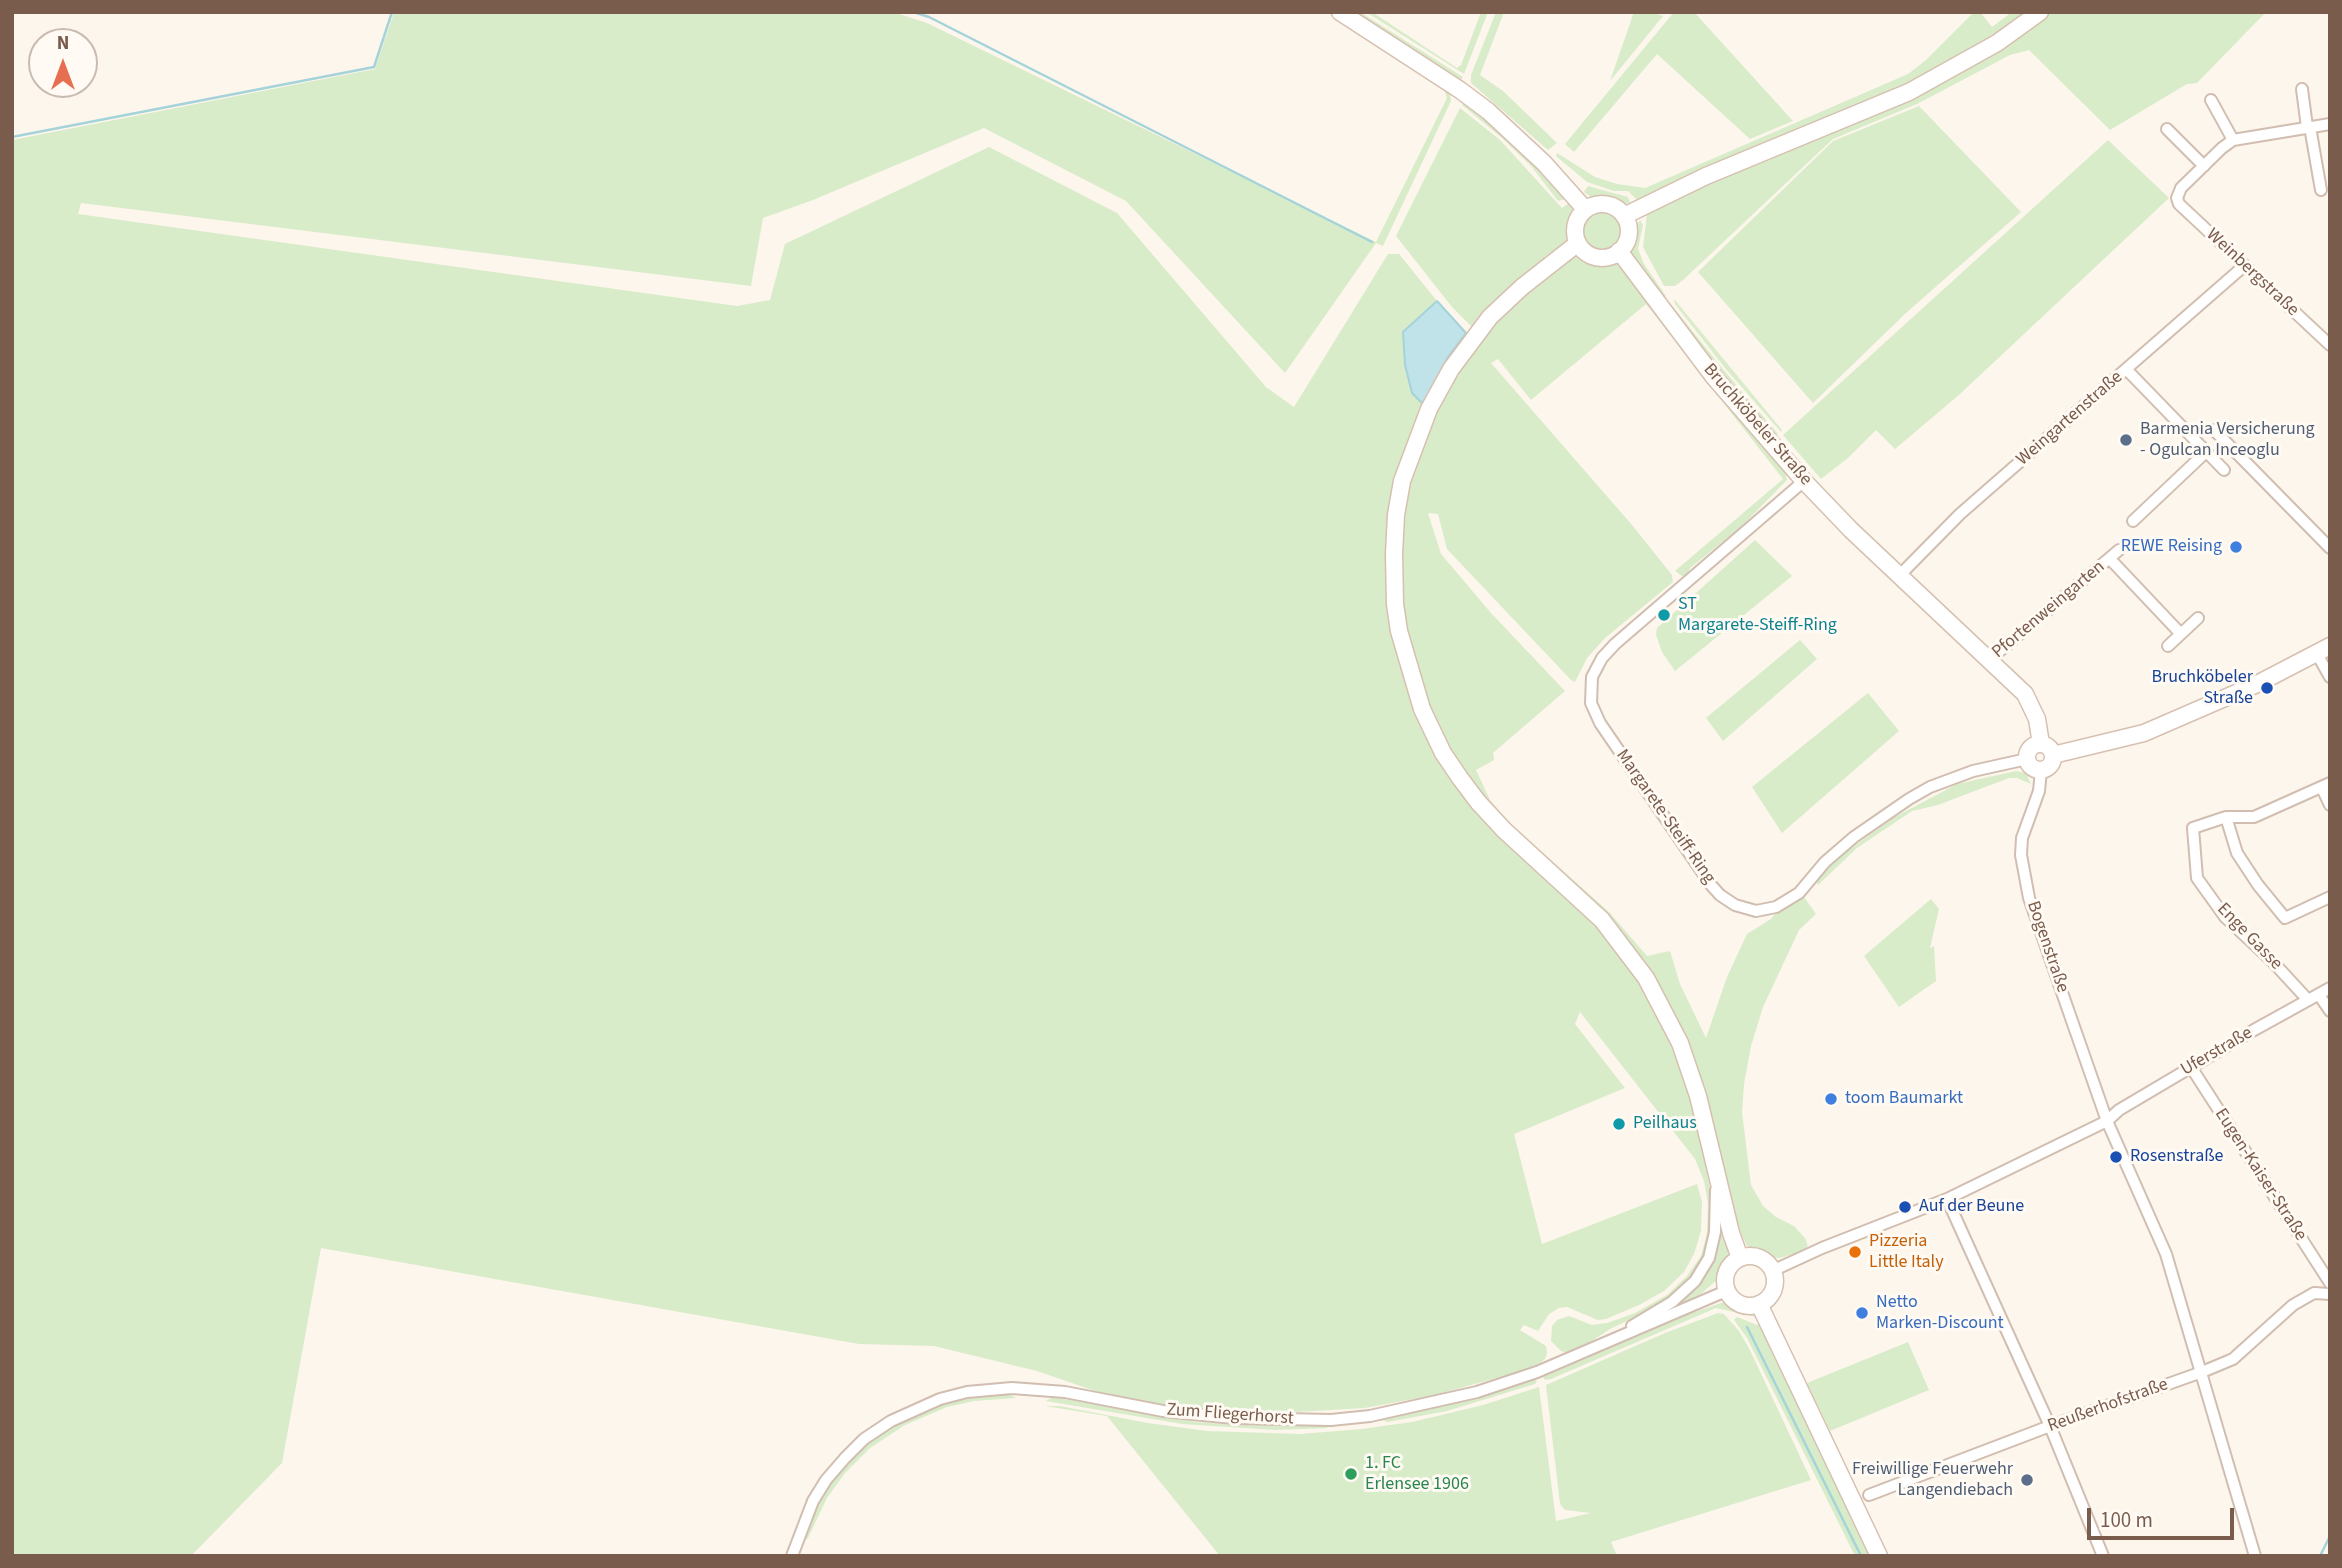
<!DOCTYPE html>
<meta charset="utf-8">
<style>
body{margin:0}
#map{position:relative;width:2342px;height:1568px;overflow:hidden;background:#fdf6ec;font-family:"Source Sans 3",sans-serif}
canvas{display:block}
.frame{position:absolute;inset:0;border:14px solid #7a5c4d;pointer-events:none}
.north{position:absolute;left:28px;top:28px;width:70px;height:70px;box-sizing:border-box;background:#fffaf3;border:2px solid #cabbb1;border-radius:50%;rotate:0deg;font-size:19px;font-weight:700;line-height:28px;text-align:center;color:#7a5c4d}
.north::after{content:'';display:block;margin:auto;width:24px;height:32px;background:#e76f51;clip-path:polygon(50% 0,100% 100%,50% 72%,0 100%)}
.scale{position:absolute;left:2087px;top:1508px;width:147px;height:32px;box-sizing:border-box;border:4px solid #7a5c4d;border-top:0;padding-left:9px;font-size:21px;line-height:24px;white-space:nowrap;color:#7a5c4d;-webkit-text-stroke:5px #fffaf3;paint-order:stroke}
</style>
<div id="map">
<canvas width="2342" height="1568"></canvas>
<div class="frame"></div>
<div class="north">N</div>
<div class="scale">100 m</div>
</div>
<script>
const ctx = document.querySelector('canvas').getContext('2d');
ctx.lineJoin = 'round';
function fillPath(path, color) {
  ctx.fillStyle = color;
  ctx.fill(path, 'evenodd');
}
function poly(rows) {
  const path = new Path2D();
  for (const r of rows) {
    if (r.length === 3) {
      path.moveTo(r[0] + r[2], r[1]);
      path.arc(r[0], r[1], r[2], 0, 2 * Math.PI);
      continue;
    }
    path.moveTo(r[0], r[1]);
    for (let i = 2; i < r.length; i += 2) path.lineTo(r[i], r[i + 1]);
  }
  return path;
}
function trace(path, color, width, dash) {
  ctx.strokeStyle = color;
  ctx.lineWidth = width;
  ctx.lineCap = dash ? 'butt' : 'round';
  ctx.setLineDash(dash || []);
  ctx.stroke(path);
}
function label(font, color, halo, rows, align = 'center') {
  ctx.font = font + ' "Source Sans 3",sans-serif';
  ctx.lineWidth = 6;
  ctx.setLineDash([]);
  ctx.textBaseline = 'middle';
  ctx.strokeStyle = halo;
  ctx.fillStyle = color;
  for (const [text, x, y, turn = 0] of rows) {
    ctx.save();
    ctx.translate(x, y);
    ctx.rotate((+turn || 0) * Math.PI / 180);
    ctx.textAlign = isNaN(turn) ? turn : align;
    if (halo) ctx.strokeText(text, 0, 0);
    ctx.fillText(text, 0, 0);
    ctx.restore();
  }
}
fillPath(poly([
 [394,12,893,12,927,23,1376,242,1447,98,1444,89,1327,12,1335,12,1449,87,1451,101,1383,246,1376,243,1285,373,1126,201,984,128,813,200,763,218,751,286,81,203,78,214,737,306,770,300,785,244,989,147,1117,213,1266,387,1294,407,1388,254,1399,254,1437,301,1403,332,1405,365,1412,393,1425,406,1389,553,1427,733,1597,924,1640,980,1675,1045,1707,1154,1706,1166,1712,1202,1712,1232,1706,1257,1693,1280,1671,1300,1610,1329,1578,1350,1568,1353,1561,1351,1551,1341,1552,1326,1557,1320,1569,1316,1592,1325,1607,1323,1635,1313,1667,1295,1687,1276,1701,1256,1707,1233,1708,1203,1704,1181,1695,1159,1580,1012,1575,1024,1625,1088,1514,1134,1542,1244,1697,1184,1702,1202,1701,1231,1694,1254,1684,1272,1664,1291,1639,1305,1606,1319,1598,1320,1567,1307,1559,1308,1549,1314,1538,1331,1524,1325,1520,1330,1546,1346,1547,1353,1545,1359,1540,1363,1518,1372,1435,1395,1365,1408,1279,1413,1200,1410,1130,1400,1098,1392,1037,1371,934,1346,859,1344,321,1248,282,1463,191,1556,12,1556,12,140,375,69],
 [1351,12,1360,12,1463,77,1460,81],
 [1366,12,1372,12,1457,68,1461,65,1481,12,1488,12,1464,74],
 [1496,12,1504,12,1480,75,1503,91,1557,143,1548,150,1471,83,1471,75],
 [1634,12,1652,12,1663,16,1610,81],
 [1674,12,1694,12,1793,121,1750,139,1657,54,1574,152,1565,144],
 [1974,12,1980,12,1992,27,2012,12,2032,12,1994,40,1906,88,1637,200,1628,191,1614,191,1587,182,1556,156,1557,153,1595,177,1617,184,1645,188,1908,74,1926,60],
 [2048,12,2266,12,2197,83,2187,84,2110,130,2029,50,2010,55,1917,104,1833,139,1683,280,1675,286,1664,286,1643,247,1647,214,1686,191,2025,30],
 [1465,102,1525,150,1566,199,1558,201,1531,166,1502,138,1462,105],
 [1919,106,2021,212,1906,313,1813,403,1698,272,1833,141],
 [1460,108,1500,140,1562,208,1569,203,1573,211,1571,232,1565,243,1547,255,1473,328,1452,307,1396,236],
 [2108,140,2169,198,1960,394,1895,449,1876,430,1848,458,1821,479,1783,435],
 [1588,186,1628,197,1630,203,1620,204,1591,197,1584,192],
 [1601,230,21],
 [1640,220,1643,225,1638,249,1644,264,1666,296,1661,299,1631,252,1633,232],
 [1573,256,1617,264,1785,468,1787,480,1740,528,1690,568,1686,576,1682,576,1675,571,1783,479,1646,304,1531,400,1498,359,1491,363,1632,525,1672,575,1673,582,1605,638,1587,658,1575,682,1571,680,1447,549,1438,514,1428,513,1441,554,1491,613,1565,691,1493,753,1494,760,1476,770,1490,800,1509,822,1609,912,1647,956,1670,951,1680,984,1706,1038,1727,977,1747,934,1771,919,1797,887,1816,914,1799,930,1763,1007,1751,1046,1744,1084,1742,1112,1751,1185,1763,1206,1776,1217,1794,1226,1805,1238,1808,1246,1803,1251,1780,1258,1769,1257,1747,1246,1740,1231,1655,981,1485,804,1451,754,1419,686,1401,607,1402,518,1408,484,1434,411,1457,371,1496,320,1527,289],
 [1674,299,1782,430,1781,432,1725,368,1675,304],
 [1670,303,1722,368,1778,434,1775,436,1719,373,1668,306],
 [1755,540,1792,576,1675,671,1662,652,1656,635,1657,628],
 [1800,640,1817,659,1723,741,1706,718],
 [1868,693,1899,731,1782,833,1752,787],
 [2016,771,2026,773,2031,784,2017,778,2009,778,1938,805,1912,811,1857,848,1818,885,1816,881,1842,855,1895,817,1957,784],
 [1931,899,1939,909,1930,948,1934,946,1936,981,1899,1007,1864,956],
 [1719,1220,1721,1220,1728,1251,1728,1257,1719,1278,1702,1293,1673,1308,1673,1305,1697,1284],
 [1724,1302,1749,1311,1756,1317,1716,1308,1551,1379,1545,1380,1543,1377,1689,1314],
 [1718,1313,1724,1314,1739,1331,1750,1350,1811,1480,1611,1542,1617,1556,1220,1556,1107,1416,1045,1406,1060,1406,1148,1423,1207,1431,1300,1434,1362,1429,1412,1422,1483,1405,1539,1387,1556,1521,1591,1513,1565,1510,1560,1504,1546,1385,1665,1333],
 [1737,1317,1757,1325,1761,1323,1875,1556,1855,1556,1747,1338,1734,1320],
 [1908,1342,1929,1390,1830,1431,1807,1383],
 [1533,1379,1537,1381,1535,1384,1447,1411,1388,1422,1382,1420,1479,1397],
 [991,1394,1009,1394,1016,1398,974,1401,947,1407,905,1425,870,1448,845,1473,827,1498,808,1538,805,1540,809,1522,832,1482,849,1461,869,1443,894,1424,942,1403],
 [1053,1397,1196,1422,1234,1425,1325,1426,1328,1428,1275,1430,1182,1424,1046,1401]
]), '#d8ecc9');
const water = poly([
 [1437,301,1466,333,1448,357,1425,406,1412,393,1405,365,1403,332,1437,301]
]);
fillPath(water, '#bfe3e8');
trace(water, '#a5d3da', 2);
trace(poly([
 [913,12,929,17,1372,242],
 [12,137,374,67,392,12],
 [1747,1327,1861,1556],
 [2320,1556,2330,1536]
]), '#a5d3da', 2.5);
const street = poly([
 [2302,89,2307,127],
 [2211,100,2233,140],
 [2330,124,2233,140,2222,148,2181,188,2177,198,2179,204,2330,345],
 [2310,127,2321,190],
 [2167,129,2204,166],
 [2127,370,2224,470],
 [2214,430,2330,548],
 [1804,481,1615,644,1602,658,1592,677,1591,703,1600,723,1711,885,1720,895,1735,905,1756,911,1776,907,1799,893,1825,862,1854,837,1909,799,1930,787,1973,771,2027,759],
 [2133,521,2206,452],
 [2110,559,2180,633],
 [1899,576,1960,514,2244,266],
 [2168,646,2198,618],
 [2317,654,2330,677],
 [1988,661,2119,550],
 [2041,770,2039,791,2022,838,2021,855,2029,898,2107,1121,2166,1254,2255,1556],
 [2322,788,2330,805],
 [2226,817,2237,853,2258,885,2285,918,2330,897],
 [2319,995,2330,1011],
 [2308,1000,2273,962,2225,917,2197,878,2193,828,2226,817,2254,817,2330,783],
 [2191,1067,2330,1283],
 [1947,1199,2050,1426,2103,1556],
 [1772,1271,1822,1248,1947,1199,2107,1121,2119,1110,2254,1030,2330,988],
 [1632,1326,1672,1302,1695,1281,1709,1258,1715,1232,1716,1190],
 [1869,1495,2050,1426,2202,1372,2233,1359,2293,1305,2314,1293,2330,1294],
 [792,1556,813,1501,826,1480,845,1458,864,1439,891,1421,940,1399,967,1392,1012,1388,1065,1392,1163,1411,1233,1418,1331,1420,1370,1416,1477,1392,1537,1372,1726,1291]
]);
const secondary = poly([
 [1340,12,1460,90,1488,111,1544,163,1585,209],
 [1602,231,27],
 [1624,216,1706,176,1909,92,1997,43,2040,12],
 [1578,243,1522,287,1490,317,1451,369,1429,409,1402,481,1396,515,1394,554,1395,604,1399,631,1422,709,1443,753,1460,778,1478,802,1504,830,1602,920,1646,978,1680,1043,1698,1096,1731,1233,1740,1258],
 [1619,251,1713,376,1804,481,1851,530,2025,694,2037,719,2041,744],
 [2040,757,13],
 [2053,755,2144,733,2257,684,2330,646],
 [1750,1281,25],
 [1759,1304,1879,1556]
]);
trace(street, '#d1beb0', 14);
trace(secondary, '#d6c0b0', 19);
trace(street, '#fff', 10);
trace(secondary, '#fff', 16);
for (const [x, y, r, color] of [
 [2126,440,7,"#5c6f8a"],
 [2236,547,7,"#3f7fe0"],
 [1664,615,7,"#0f9aa8"],
 [2267,688,7,"#1a4fb4"],
 [1831,1099,7,"#3f7fe0"],
 [1619,1124,7,"#0f9aa8"],
 [2116,1157,7,"#1a4fb4"],
 [1905,1207,7,"#1a4fb4"],
 [1855,1252,7,"#e8710a"],
 [1862,1313,7,"#3f7fe0"],
 [1351,1474,7,"#2e9e5b"],
 [2027,1480,7,"#5c6f8a"]
]) {
  const dot = new Path2D();
  dot.arc(x, y, r, 0, 2 * Math.PI);
  ctx.fillStyle = color;
  ctx.fill(dot);
  trace(dot, '#fffaf3', 2.5);
}
label('18px', '#7a5c4d', '#fffaf3', [
 ["Weinbergstraße",2252,273,43],
 ["Weingartenstraße",2070,419,-41],
 ["Bruchköbeler Straße",1757,425,49],
 ["Pfortenweingarten",2049,610,-40],
 ["Margarete-Steiff-Ring",1665,817,55],
 ["Enge Gasse",2249,937,46],
 ["Bogenstraße",2047,947,71],
 ["Uferstraße",2217,1052,-30],
 ["Eugen-Kaiser-Straße",2260,1175,57],
 ["Reußerhofstraße",2108,1406,-20],
 ["Zum Fliegerhorst",1230,1415,4]
]);
label('18px', '#4e5e75', '#fffaf3', [
 ["Barmenia Versicherung",2140,430],
 ["- Ogulcan Inceoglu",2140,451],
 ["Freiwillige Feuerwehr",2013,1470,"right"],
 ["Langendiebach",2013,1491,"right"]
], 'left');
label('18px', '#366cbe', '#fffaf3', [
 ["REWE Reising",2222,547,"right"],
 ["toom Baumarkt",1845,1099],
 ["Netto",1876,1303],
 ["Marken-Discount",1876,1324]
], 'left');
label('18px', '#0d838f', '#fffaf3', [
 ["ST",1678,605],
 ["Margarete-Steiff-Ring",1678,626],
 ["Peilhaus",1633,1124]
], 'left');
label('18px', '#164399', '#fffaf3', [
 ["Bruchköbeler",2253,678,"right"],
 ["Straße",2253,699,"right"],
 ["Rosenstraße",2130,1157],
 ["Auf der Beune",1919,1207]
], 'left');
label('18px', '#c56008', '#fffaf3', [
 ["Pizzeria",1869,1242],
 ["Little Italy",1869,1263]
], 'left');
label('18px', '#27864d', '#fffaf3', [
 ["1. FC",1365,1464],
 ["Erlensee 1906",1365,1485]
], 'left');
</script>
